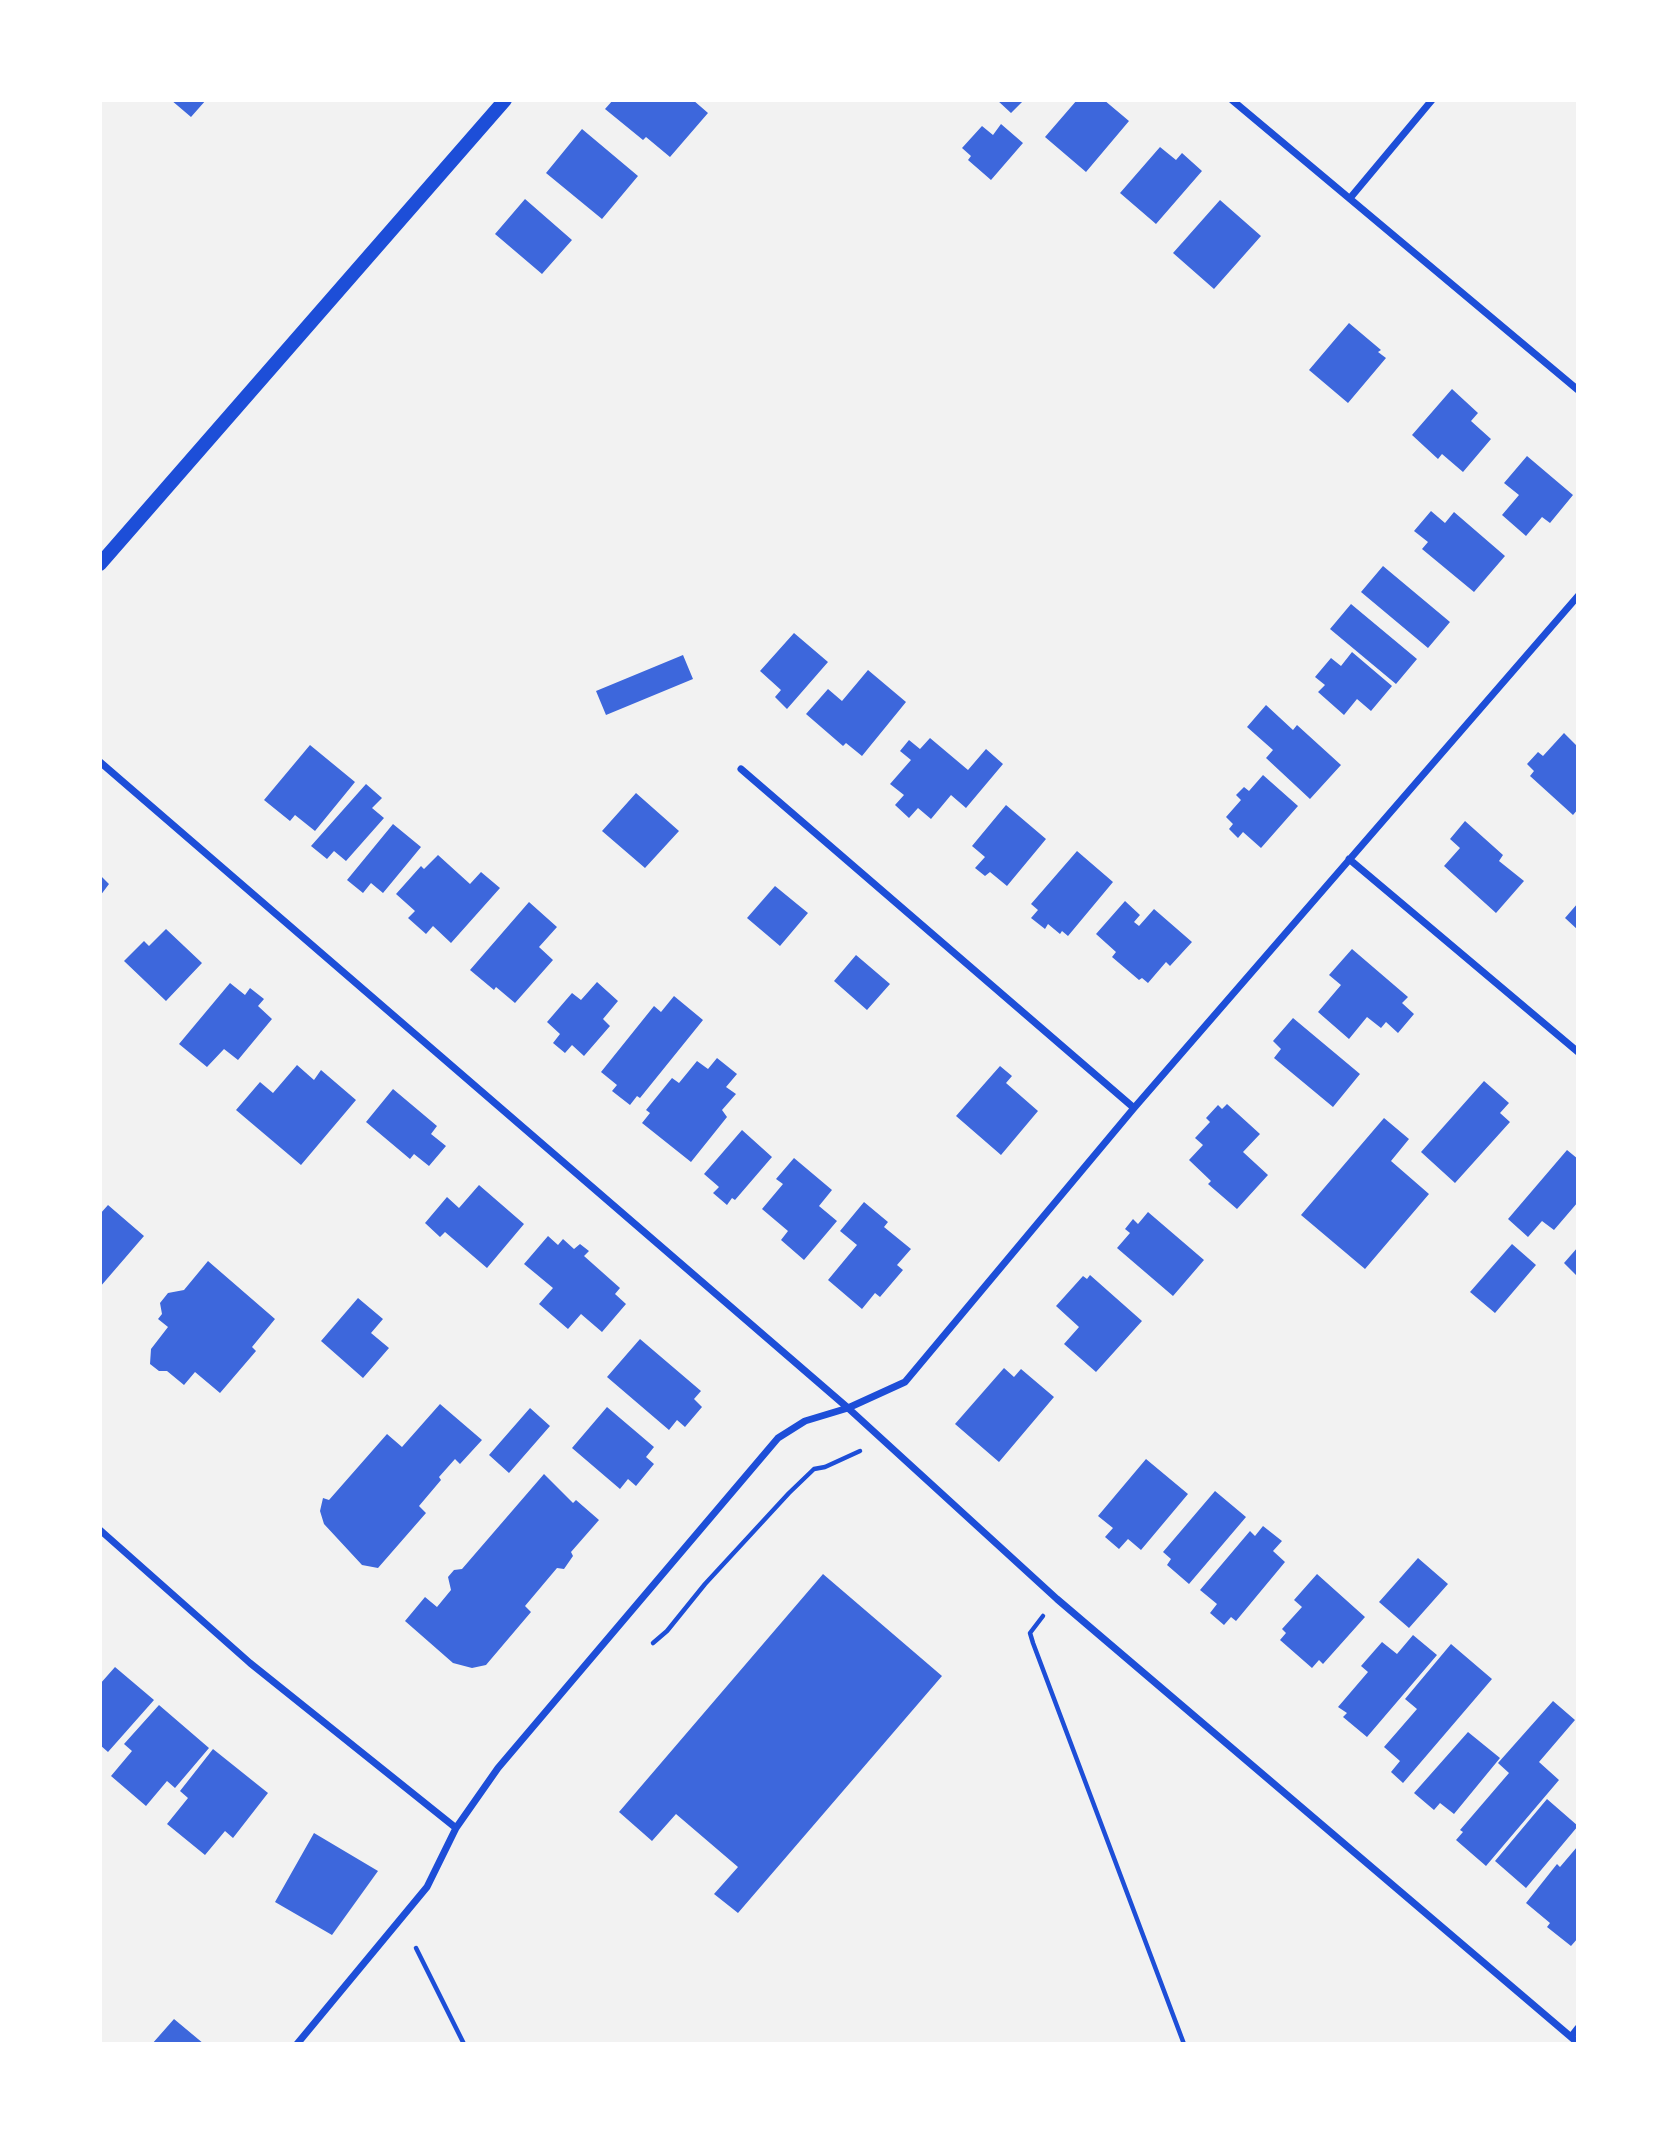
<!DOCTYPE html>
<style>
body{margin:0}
#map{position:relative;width:1678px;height:2144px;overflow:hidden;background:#f2f2f2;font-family:Cabin,sans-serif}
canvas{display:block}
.frame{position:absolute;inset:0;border:102px solid #fff;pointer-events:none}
</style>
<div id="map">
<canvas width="1678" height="2144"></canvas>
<div class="frame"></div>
</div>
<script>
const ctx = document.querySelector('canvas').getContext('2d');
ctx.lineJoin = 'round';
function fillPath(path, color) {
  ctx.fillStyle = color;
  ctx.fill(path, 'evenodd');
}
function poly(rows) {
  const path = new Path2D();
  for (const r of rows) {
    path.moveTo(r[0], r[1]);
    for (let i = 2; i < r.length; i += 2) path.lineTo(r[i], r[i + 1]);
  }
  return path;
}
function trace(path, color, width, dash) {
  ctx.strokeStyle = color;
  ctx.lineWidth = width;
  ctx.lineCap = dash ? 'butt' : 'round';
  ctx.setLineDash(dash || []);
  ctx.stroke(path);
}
fillPath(poly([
 [171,100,206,100,191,117],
 [613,100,693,100,708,113,670,157,646,137,643,140,605,109],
 [997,100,1024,100,1011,113],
 [1077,100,1104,100,1129,121,1086,172,1045,137],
 [1001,124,1023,143,991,180,968,160,971,156,962,148,982,126,993,135],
 [582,129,638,176,602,219,546,173],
 [1160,147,1176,160,1182,153,1202,171,1156,224,1120,193],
 [525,199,572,240,542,274,495,234],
 [1220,200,1261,236,1214,289,1173,253],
 [1349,323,1381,350,1378,352,1386,358,1348,403,1309,370],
 [1452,389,1478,413,1471,421,1491,439,1463,472,1442,454,1438,459,1412,435],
 [1527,456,1573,495,1550,523,1542,517,1526,536,1502,515,1519,495,1504,483],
 [1431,511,1445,523,1454,512,1505,556,1474,592,1422,549,1428,542,1414,531],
 [1383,566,1450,622,1428,648,1361,592],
 [1351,604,1417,659,1396,684,1330,629],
 [794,633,828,662,787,709,775,697,781,690,760,671],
 [1352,652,1392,686,1371,711,1357,699,1344,715,1318,692,1325,685,1315,677,1331,658,1341,666],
 [683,655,693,679,606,715,596,691],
 [868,670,906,702,862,756,846,743,843,746,806,714,828,689,842,701],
 [1266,705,1293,730,1297,725,1341,765,1310,799,1266,758,1273,750,1247,727],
 [1564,733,1578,747,1578,809,1573,815,1530,776,1534,771,1527,764,1538,752,1543,756],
 [930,738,968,770,986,749,1003,764,966,808,951,795,931,819,918,808,909,818,895,805,904,795,890,784,911,760,900,751,909,740,920,749],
 [310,745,355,782,315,831,295,815,290,821,264,800],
 [1263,775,1298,806,1261,848,1243,832,1238,838,1229,829,1233,824,1226,817,1241,800,1236,795,1244,787,1249,791],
 [366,784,382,798,372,808,384,818,346,861,334,851,327,859,311,846],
 [636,793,679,831,645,868,602,831],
 [1006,805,1046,839,1007,886,990,872,985,876,975,868,985,857,972,846],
 [1465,821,1503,855,1499,861,1524,881,1496,913,1444,866,1460,848,1450,839],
 [393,824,421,847,383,893,371,883,363,893,347,880],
 [1077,851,1113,882,1068,936,1062,931,1060,934,1048,924,1045,929,1031,918,1038,910,1031,904],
 [438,855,470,884,481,872,500,888,451,943,433,926,426,934,408,918,415,911,396,894,421,866,424,869],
 [100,875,109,884,100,896],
 [775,886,808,913,780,946,747,918],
 [1125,901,1140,915,1134,922,1139,926,1154,909,1192,942,1170,966,1166,962,1148,983,1142,978,1139,980,1112,957,1116,952,1096,934],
 [529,902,557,927,539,947,553,960,515,1003,496,987,494,990,470,970],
 [1578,903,1578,930,1565,918],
 [166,929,202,963,166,1001,124,961,144,941,149,946],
 [1352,949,1408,997,1402,1003,1414,1014,1398,1033,1386,1022,1381,1028,1367,1017,1349,1039,1318,1012,1341,985,1329,975],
 [856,955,890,984,867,1010,834,981],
 [597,982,618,1001,603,1019,610,1026,584,1056,572,1045,565,1053,553,1043,560,1034,547,1022,572,993,581,1000],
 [230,983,245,995,250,988,264,999,258,1006,272,1019,238,1060,224,1049,207,1067,179,1044],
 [674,996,703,1020,640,1098,637,1096,630,1105,612,1091,617,1085,601,1072,654,1006,661,1012],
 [1293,1018,1360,1074,1333,1107,1274,1058,1281,1049,1273,1041],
 [717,1058,737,1074,726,1087,736,1094,722,1110,727,1117,691,1162,642,1123,650,1113,646,1110,672,1078,679,1083,697,1061,708,1069],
 [297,1065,314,1080,321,1070,356,1100,301,1165,236,1110,260,1082,273,1093],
 [1000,1066,1012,1076,1006,1083,1038,1111,1001,1155,956,1116],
 [1484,1081,1509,1103,1500,1113,1510,1122,1455,1183,1421,1152],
 [393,1089,437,1126,431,1134,446,1146,429,1166,414,1154,410,1159,366,1122],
 [1227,1104,1260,1134,1243,1152,1268,1175,1237,1209,1208,1184,1211,1181,1189,1160,1203,1145,1195,1138,1210,1122,1206,1118,1218,1105,1222,1109],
 [1384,1118,1409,1139,1391,1161,1429,1194,1365,1269,1301,1215],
 [742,1130,772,1157,735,1200,732,1198,727,1205,713,1193,719,1187,704,1174],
 [1567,1150,1578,1159,1578,1202,1554,1230,1542,1221,1528,1237,1508,1219],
 [794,1158,832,1190,819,1206,837,1221,804,1260,781,1240,788,1231,762,1209,783,1184,776,1179],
 [479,1185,524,1224,487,1268,445,1232,440,1237,425,1223,447,1197,459,1208],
 [864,1202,888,1222,884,1227,911,1249,897,1265,903,1270,880,1297,875,1293,862,1309,828,1280,857,1245,840,1231],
 [108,1205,144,1236,100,1287,100,1214],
 [1148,1212,1204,1260,1173,1296,1117,1248,1130,1233,1125,1229,1133,1219,1138,1224],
 [548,1236,558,1245,563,1239,574,1249,580,1244,589,1251,584,1256,620,1288,615,1294,626,1304,602,1332,581,1314,568,1329,539,1304,553,1288,524,1264],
 [1512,1244,1536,1265,1495,1313,1470,1292],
 [1578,1247,1578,1277,1564,1263],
 [208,1261,275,1319,252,1347,256,1351,220,1393,195,1372,184,1385,167,1371,159,1371,150,1364,151,1349,168,1327,158,1319,162,1314,160,1303,168,1293,184,1290],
 [1090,1275,1142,1321,1096,1372,1064,1344,1079,1327,1056,1306,1083,1276,1087,1279],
 [358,1298,383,1319,371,1333,389,1348,363,1378,321,1341],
 [640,1339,701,1391,694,1399,702,1407,685,1427,677,1420,669,1430,607,1377],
 [1004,1368,1014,1377,1021,1369,1054,1397,999,1462,955,1424],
 [440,1404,482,1440,460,1464,455,1459,439,1477,441,1480,419,1506,426,1513,378,1568,362,1565,324,1524,320,1511,323,1498,329,1500,387,1434,402,1447],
 [607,1407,654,1447,646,1457,654,1464,636,1486,628,1479,620,1489,572,1448],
 [530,1408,550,1426,509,1473,489,1455],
 [1146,1459,1188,1494,1141,1550,1128,1539,1119,1549,1105,1537,1113,1528,1098,1516],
 [544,1474,573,1503,576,1500,599,1520,571,1552,573,1556,564,1569,557,1568,525,1606,531,1612,486,1665,472,1668,453,1663,405,1621,425,1597,437,1607,451,1590,448,1577,454,1570,462,1569],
 [1215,1491,1246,1517,1189,1584,1167,1565,1171,1559,1163,1552],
 [1263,1526,1282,1541,1273,1551,1285,1562,1236,1621,1231,1617,1224,1625,1210,1613,1217,1604,1200,1590,1250,1531,1255,1536],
 [1418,1558,1448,1584,1409,1628,1379,1602],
 [823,1574,942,1676,738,1913,714,1894,738,1867,676,1814,652,1841,619,1812],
 [1317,1574,1365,1617,1323,1664,1319,1660,1312,1668,1280,1640,1286,1633,1282,1629,1302,1607,1294,1600],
 [1413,1635,1437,1655,1367,1737,1343,1717,1347,1713,1338,1707,1368,1672,1361,1666,1382,1642,1397,1654],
 [1451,1644,1492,1679,1403,1783,1391,1772,1400,1761,1384,1747,1417,1709,1405,1699],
 [115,1667,154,1700,108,1752,100,1745,100,1684],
 [1553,1701,1575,1720,1539,1762,1559,1780,1486,1866,1456,1840,1463,1832,1460,1830,1509,1773,1498,1763],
 [159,1705,209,1748,175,1788,167,1781,146,1806,111,1776,132,1751,124,1744],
 [1468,1732,1500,1758,1454,1814,1440,1803,1434,1810,1414,1793],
 [213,1749,268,1793,233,1838,225,1831,205,1855,167,1824,188,1798,180,1791],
 [1547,1799,1578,1826,1526,1888,1495,1861],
 [314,1833,378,1871,332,1935,275,1902],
 [1577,1847,1578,1848,1578,1938,1571,1946,1547,1927,1550,1923,1526,1903,1557,1864,1560,1867],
 [174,2019,204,2044,152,2044]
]), '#3d67dc');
trace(poly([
 [1043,1616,1030,1633,1033,1643,1184,2044],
 [653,1643,667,1631,705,1584,789,1493,814,1469,825,1467,860,1451],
 [416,1948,464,2044]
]), '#1d4ed8', 4.5);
trace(poly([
 [1232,100,1578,390],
 [1351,197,1432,100],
 [100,762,848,1408,1057,1599,1578,2043],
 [741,769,1134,1108],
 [1349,859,1578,1052],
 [100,1530,250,1663,456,1828],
 [1571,2037,1578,2028],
 [297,2044,427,1887,456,1828,498,1768,778,1438,805,1421,848,1408,905,1382,1134,1108,1578,596]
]), '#1d4ed8', 7);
trace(poly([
 [100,564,505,100]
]), '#1d4ed8', 14);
</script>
